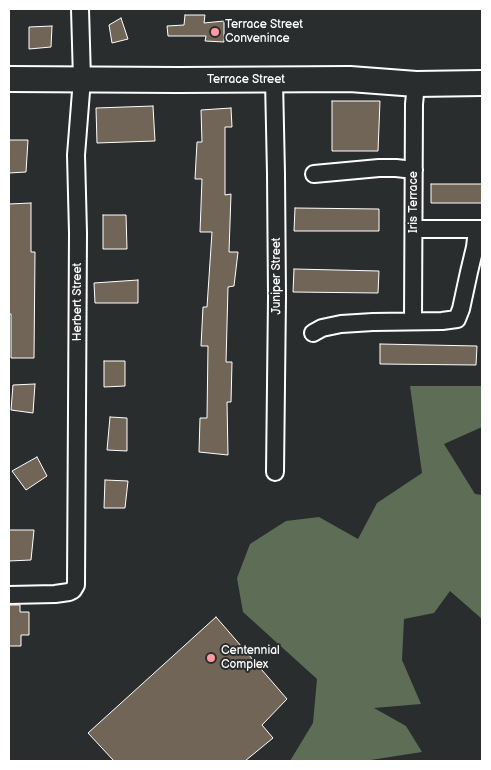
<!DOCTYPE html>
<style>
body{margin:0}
#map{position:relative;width:491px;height:770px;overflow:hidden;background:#2a2d2e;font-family:"Balsamiq Sans",sans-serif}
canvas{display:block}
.frame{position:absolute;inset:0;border:10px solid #fff;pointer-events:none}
</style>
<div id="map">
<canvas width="491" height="770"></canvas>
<div class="frame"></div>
</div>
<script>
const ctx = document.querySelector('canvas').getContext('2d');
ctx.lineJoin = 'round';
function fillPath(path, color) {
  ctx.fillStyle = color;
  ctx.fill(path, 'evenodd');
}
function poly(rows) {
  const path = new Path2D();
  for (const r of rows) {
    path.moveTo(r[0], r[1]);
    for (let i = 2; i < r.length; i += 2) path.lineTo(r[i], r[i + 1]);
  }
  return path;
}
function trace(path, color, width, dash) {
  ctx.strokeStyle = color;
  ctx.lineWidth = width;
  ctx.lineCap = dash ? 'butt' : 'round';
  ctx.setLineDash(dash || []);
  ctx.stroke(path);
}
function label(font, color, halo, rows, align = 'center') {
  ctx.font = font + ' "Balsamiq Sans",sans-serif';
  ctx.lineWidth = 4;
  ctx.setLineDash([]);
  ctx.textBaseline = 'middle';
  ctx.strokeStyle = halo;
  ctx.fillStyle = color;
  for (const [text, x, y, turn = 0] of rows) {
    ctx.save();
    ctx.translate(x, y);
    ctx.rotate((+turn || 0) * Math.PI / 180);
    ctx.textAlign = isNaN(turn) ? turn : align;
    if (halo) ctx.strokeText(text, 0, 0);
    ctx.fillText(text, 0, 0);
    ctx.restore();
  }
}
fillPath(poly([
 [410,386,482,386,482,427,444,444,475,494,482,495,482,619,450,591,434,613,404,619,402,660,421,704,374,708,406,726,422,752,364,761,290,761,313,723,317,679,243,612,237,578,250,544,286,521,319,517,358,539,377,503,422,473]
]), '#5d6d56');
const building = poly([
 [185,15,205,15,204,23,224,21,224,42,205,41,206,36,168,36,167,26,184,25,185,15],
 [121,18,128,39,112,43,109,25,121,18],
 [52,26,51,47,29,49,29,27,52,26],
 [332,101,380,101,378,151,332,151,332,101],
 [153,106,155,141,97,143,96,108,153,106],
 [231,108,232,127,225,127,225,195,231,194,229,252,238,252,234,286,228,287,226,362,232,362,231,402,227,402,228,455,199,452,200,418,207,418,208,346,201,346,203,307,207,307,212,232,200,232,202,179,195,179,197,142,202,142,201,110,231,108],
 [9,140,28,140,26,172,9,173,9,140],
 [431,184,482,184,482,203,431,203,431,184],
 [31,203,31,252,35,252,34,358,11,358,11,314,9,314,9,204,31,203],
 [295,208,379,209,379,231,294,231,295,208],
 [103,215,126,215,127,249,103,249,103,215],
 [294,269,379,271,378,293,293,292,294,269],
 [138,280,138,303,95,303,94,283,138,280],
 [380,344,477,346,476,365,380,364,380,344],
 [104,361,125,361,125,386,104,387,104,361],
 [35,384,33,413,11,410,13,385,35,384],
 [110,417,127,418,127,451,107,450,110,417],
 [37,457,47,476,26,490,12,471,37,457],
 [105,480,128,481,125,508,104,508,105,480],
 [9,530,34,530,31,560,9,561,9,530],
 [9,605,20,605,20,612,29,612,29,635,21,635,21,646,9,646,9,605],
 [216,617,287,699,262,725,273,738,245,761,114,761,88,733,216,617]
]);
fillPath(building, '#716557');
trace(building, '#fff', 1);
const street = poly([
 [274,80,276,174,277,297,275,472],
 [314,174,379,168,396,168,414,170],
 [414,229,482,229],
 [413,321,414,104,416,84],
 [313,333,322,328,341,324,373,322,442,321,457,319,461,309,469,272,475,247,477,230],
 [9,595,55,594,69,592,73,590,76,585,78,233,76,155,82,79,80,9]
]);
const secondary = poly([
 [9,79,178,80,350,79,416,84,482,83]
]);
trace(street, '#fff', 20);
trace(secondary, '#fff', 28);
trace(street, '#2a2d2e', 16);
trace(secondary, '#2a2d2e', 24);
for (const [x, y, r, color] of [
 [215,32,5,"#ff9aa2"],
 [211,658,5,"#ff9aa2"]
]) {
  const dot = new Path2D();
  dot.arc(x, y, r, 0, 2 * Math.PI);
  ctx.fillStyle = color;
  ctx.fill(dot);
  trace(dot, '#2a2d2e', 2);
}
label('12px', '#fff', '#2a2d2e', [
 ["Terrace Street",225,25],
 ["Convenince",225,39],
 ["Centennial",221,651],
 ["Complex",221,665]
], 'left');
label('12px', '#fff', '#2a2d2e', [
 ["Terrace Street",246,80],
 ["Iris Terrace",414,202,-90],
 ["Juniper Street",277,276,-90],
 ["Herbert Street",78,302,-90]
]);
</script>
